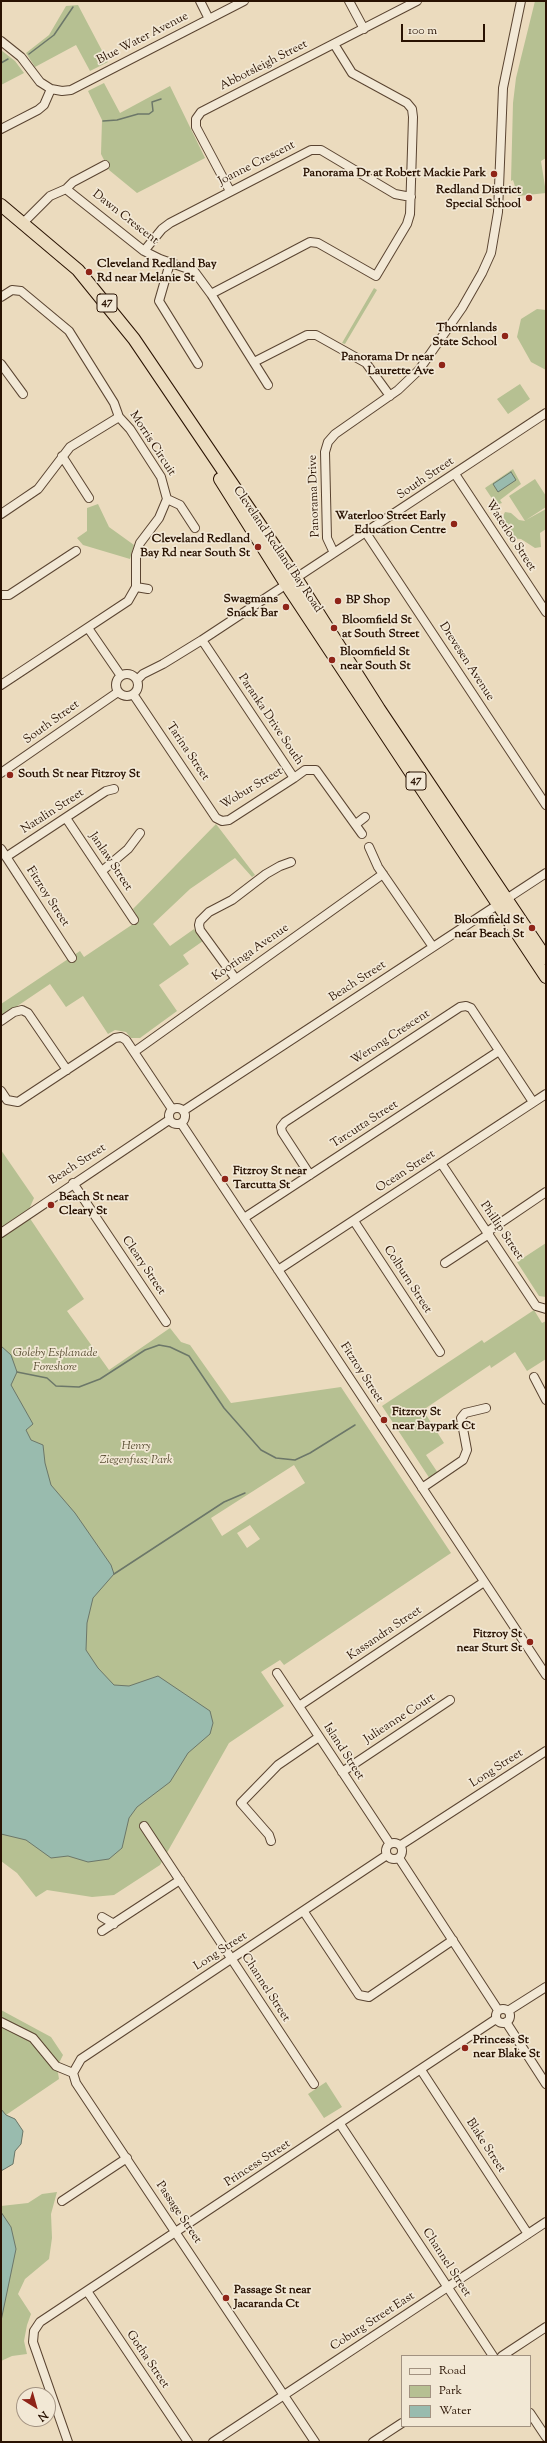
<!DOCTYPE html>
<style>
body{margin:0}
#map{position:relative;width:547px;height:2443px;overflow:hidden;background:#ebdbbe;font-family:"Sorts Mill Goudy",serif}
canvas{display:block}
.frame{position:absolute;inset:0;border:2px solid #291202;pointer-events:none}
.legend{position:absolute;left:401px;top:2355px;width:130px;height:72px;box-sizing:border-box;background:#f2e8d5;border:1px solid #a29281;margin:0;padding:5px 7px;list-style:none;font-size:12px;color:#291202}
.legend li{display:flex;align-items:center;gap:8px;height:20px}
.legend b{width:20px;border:1px solid #a29281}
.north{position:absolute;left:16px;top:2387px;width:40px;height:40px;box-sizing:border-box;background:#f2e8d5;border:1px solid #a29281;border-radius:50%;rotate:143deg;font-size:11px;font-weight:700;line-height:16px;text-align:center;color:#291202}
.north::after{content:'';display:block;margin:auto;width:14px;height:18px;background:#8f2418;clip-path:polygon(50% 0,100% 100%,50% 72%,0 100%)}
.scale{position:absolute;left:401px;top:24px;width:84px;height:18px;box-sizing:border-box;border:2px solid #291202;border-top:0;padding-left:5px;font-size:12px;line-height:14px;white-space:nowrap;color:#291202;-webkit-text-stroke:3px #f2e8d5;paint-order:stroke}
</style>
<div id="map">
<canvas width="547" height="2443"></canvas>
<div class="frame"></div>
<ul class="legend">
<li><b style="height:5px;background:#f2e8d5"></b>Road</li>
<li><b style="height:11px;background:#b6c092"></b>Park</li>
<li><b style="height:11px;background:#99bbae"></b>Water</li>
</ul>
<div class="north">N</div>
<div class="scale">100 m</div>
</div>
<script>
const ctx = document.querySelector('canvas').getContext('2d');
ctx.lineJoin = 'round';
function fillPath(path, color) {
  ctx.fillStyle = color;
  ctx.fill(path, 'evenodd');
}
function poly(rows) {
  const path = new Path2D();
  for (const r of rows) {
    if (r.length === 3) {
      path.moveTo(r[0] + r[2], r[1]);
      path.arc(r[0], r[1], r[2], 0, 2 * Math.PI);
      continue;
    }
    path.moveTo(r[0], r[1]);
    for (let i = 2; i < r.length; i += 2) path.lineTo(r[i], r[i + 1]);
  }
  return path;
}
function trace(path, color, width, dash) {
  ctx.strokeStyle = color;
  ctx.lineWidth = width;
  ctx.lineCap = dash ? 'butt' : 'round';
  ctx.setLineDash(dash || []);
  ctx.stroke(path);
}
function label(font, color, halo, rows, align = 'center') {
  ctx.font = font + ' "Sorts Mill Goudy",serif';
  ctx.lineWidth = 3.5;
  ctx.setLineDash([]);
  ctx.textBaseline = 'middle';
  ctx.strokeStyle = halo;
  ctx.fillStyle = color;
  for (const [text, x, y, turn = 0] of rows) {
    ctx.save();
    ctx.translate(x, y);
    ctx.rotate((+turn || 0) * Math.PI / 180);
    ctx.textAlign = isNaN(turn) ? turn : align;
    if (halo) ctx.strokeText(text, 0, 0);
    ctx.fillText(text, 0, 0);
    ctx.restore();
  }
}
fillPath(poly([
 [535,1,546,1,546,158,541,161,546,193,518,196,513,180,511,181,513,103,516,78],
 [78,5,108,62,90,71,76,45,35,67,26,53,49,35,66,6],
 [1,50,15,61,24,73,1,85],
 [104,83,120,113,170,86,205,158,137,193,109,170,101,154,102,120,88,91],
 [374,288,377,290,345,344,342,343],
 [537,309,546,310,546,370,531,362,517,337,521,319],
 [520,384,530,399,508,414,497,399],
 [513,469,521,484,500,500,502,503,499,504,497,502,495,503,485,488],
 [535,479,546,496,546,507,526,520,546,509,546,529,540,533,541,547,535,548,521,539,509,538,501,520,505,512,511,513,519,520,525,521,509,496],
 [98,504,109,527,134,545,130,559,83,545,77,538,87,531,87,508],
 [216,824,255,875,252,877,235,858,190,889,153,924,170,946,194,929,203,941,183,955,189,964,159,985,177,1011,140,1038,131,1038,126,1032,115,1030,108,1034,83,996,66,1007,50,984,1,1017,1,1004,80,951,84,957,139,920,133,909],
 [1,1150,34,1198,27,1214,84,1299,67,1311,109,1370,170,1328,181,1342,190,1345,231,1403,341,1387,451,1553,284,1665,280,1660,261,1672,284,1706,229,1743,160,1865,114,1895,92,1897,47,1890,36,1897,17,1873,1,1861],
 [294,1465,305,1483,222,1536,211,1518],
 [250,1525,260,1539,247,1548,237,1533],
 [546,1243,546,1297,539,1296,517,1262],
 [534,1310,542,1323,546,1321,546,1359,527,1371,515,1352,491,1368,490,1365,423,1410,444,1443,426,1455,438,1473,430,1479,382,1406,482,1340,484,1343],
 [1,2010,51,2037,63,2055,57,2067,59,2079,6,2115,15,2119,23,2131,21,2144,15,2151,13,2164,1,2171],
 [326,2082,342,2107,324,2118,308,2094],
 [57,2192,51,2214,52,2238,49,2259,25,2279,18,2294,31,2314,27,2325,24,2341,27,2354,12,2356,1,2361,1,2206,28,2203,42,2194]
]), '#b6c092');
const water = poly([
 [511,472,516,480,498,492,493,484,511,472],
 [1,1346,11,1355,17,1372,11,1385,33,1424,26,1430,31,1440,43,1445,45,1463,51,1485,75,1513,111,1565,114,1574,93,1598,87,1623,86,1650,98,1668,114,1685,129,1686,158,1676,210,1711,213,1723,210,1734,188,1753,170,1782,137,1807,129,1818,122,1848,109,1859,88,1862,68,1856,51,1858,26,1840,1,1834,1,1346],
 [1,2109,6,2115,15,2119,23,2131,21,2144,15,2151,13,2164,1,2171,1,2109],
 [1,2212,11,2227,16,2249,1,2321,1,2212]
]);
fillPath(water, '#99bbae');
trace(water, '#6c7769', 1);
trace(poly([
 [29,54,54,35,73,7],
 [1,63,8,59],
 [103,121,117,120,138,114,149,114,153,111,152,102,161,99],
 [17,1372,47,1378,56,1386,79,1387,100,1379,145,1350,159,1345,170,1347,189,1356,224,1408,261,1450,276,1458,295,1460,310,1453,355,1425],
 [114,1574,224,1502,245,1493]
]), '#6c7769', 1.5);
const minor = poly([
 [200,1,209,19],
 [349,1,364,29],
 [1,41,21,57,40,82,51,89,62,91,71,90,244,1],
 [1,129,38,110,44,105,51,89],
 [66,189,144,251,160,259,194,271,211,294,310,242,318,243,376,276,407,224,410,214,413,117,412,109,407,103,352,73,334,44],
 [230,191,196,127,196,119,201,112,417,1],
 [23,223,50,196,66,189,73,182,105,165],
 [144,251,162,229,170,223,311,150,321,150,395,194,411,197],
 [170,263,159,301,198,364],
 [211,294,268,385],
 [1,297,12,290,21,291,69,331,114,403,119,417,130,429,161,477,167,499,159,518,140,543,136,555,136,587,128,601,1,685],
 [254,362,307,335,316,335,366,363,390,396],
 [1,364,23,394],
 [62,456,89,498],
 [455,474,546,612],
 [167,499,180,505,195,528],
 [1,514,38,489,70,447,119,417],
 [366,533,546,805],
 [334,553,327,538,325,452,328,442,335,434,398,390,419,370,462,308,482,273,491,253,498,212,503,88,521,1],
 [136,587,148,589],
 [1,595,9,595,76,551],
 [88,628,121,676],
 [202,640,294,778,305,770,316,770,362,834],
 [127,685,11],
 [137,680,143,674,163,664,202,640,546,413],
 [133,694,216,818,222,821,229,820,294,778],
 [1,773,118,692],
 [66,818,134,920],
 [356,824,365,817],
 [369,847,378,867,433,947],
 [1,849,72,958],
 [6,857,106,791,114,789],
 [102,871,128,849,140,833],
 [235,978,200,930,199,925,200,921,209,912,232,900,266,874,280,866,291,862],
 [1,1021,14,1012,22,1010,28,1013,67,1070],
 [134,1052,383,874],
 [1,1091,7,1100,18,1102,115,1038,121,1037,126,1040,172,1109],
 [177,1116,8],
 [183,1111,546,873],
 [181,1123,546,1675],
 [441,1163,536,1306,546,1309],
 [310,1175,282,1132,281,1127,285,1122,460,1007,466,1006,471,1008,533,1102],
 [73,1183,166,1322],
 [244,1218,499,1051],
 [354,1221,440,1352],
 [487,1232,546,1192],
 [1,1233,169,1120],
 [445,1263,489,1234],
 [278,1270,546,1094],
 [534,1377,546,1400],
 [422,1488,463,1460,467,1450,461,1418,465,1413,486,1408],
 [277,1673,390,1844],
 [299,1706,484,1582],
 [342,1772,450,1700],
 [144,1826,314,2084],
 [271,1841,269,1835,241,1803,278,1765,319,1737],
 [394,1851,8],
 [401,1845,546,1751],
 [399,1858,498,2010],
 [304,1912,359,1995,369,1997,453,1940],
 [102,1917,114,1924],
 [102,1931,180,1880],
 [503,2016,7],
 [508,2011,546,1987],
 [1,2022,33,2038,56,2066,73,2073],
 [506,2022,546,2084],
 [421,2070,528,2234],
 [73,2073,76,2083,315,2442],
 [73,2073,81,2059,387,1855],
 [340,2124,493,2356],
 [62,2201,127,2158],
 [87,2291,188,2442],
 [502,2356,546,2327],
 [530,2413,546,2437],
 [68,2442,33,2342,34,2331,40,2322,496,2019],
 [213,2442,546,2222],
 [373,2442,402,2423]
]);
const highway = poly([
 [1,205,78,270,134,339,296,578,379,709,546,958],
 [220,479,286,584,546,977]
]);
trace(minor, '#5a4431', 10);
trace(highway, '#291202', 14);
trace(minor, '#f2e8d5', 8);
trace(highway, '#ebdbbe', 12);
for (const [x, y, r, color] of [
 [494,174,4,"#8f2418"],
 [529,198,4,"#8f2418"],
 [89,272,4,"#8f2418"],
 [505,336,4,"#8f2418"],
 [442,365,4,"#8f2418"],
 [454,524,4,"#8f2418"],
 [258,547,4,"#8f2418"],
 [338,601,4,"#8f2418"],
 [286,607,4,"#8f2418"],
 [334,628,4,"#8f2418"],
 [332,660,4,"#8f2418"],
 [10,775,4,"#8f2418"],
 [532,928,4,"#8f2418"],
 [225,1179,4,"#8f2418"],
 [51,1205,4,"#8f2418"],
 [384,1420,4,"#8f2418"],
 [530,1642,4,"#8f2418"],
 [465,2048,4,"#8f2418"],
 [226,2298,4,"#8f2418"]
]) {
  const dot = new Path2D();
  dot.arc(x, y, r, 0, 2 * Math.PI);
  ctx.fillStyle = color;
  ctx.fill(dot);
  trace(dot, '#f2e8d5', 1.5);
}
for (const [x, y, w] of [
 [107,303,20],
 [416,781,20]
]) {
  const box = new Path2D();
  box.roundRect(x - w / 2, y - 9, w, 18, 3);
  ctx.fillStyle = '#f2e8d5';
  ctx.fill(box);
  trace(box, '#291202', 1);
}
label('bold 11px', '#291202', null, [
 ["47",107,303],
 ["47",416,781]
]);
label('12px', '#291202', '#f2e8d5', [
 ["Blue Water Avenue",143,39,-27],
 ["Abbotsleigh Street",264,66,-27],
 ["Joanne Crescent",257,164,-27],
 ["Dawn Crescent",125,218,38],
 ["Morris Circuit",152,444,57],
 ["South Street",426,479,-34],
 ["Panorama Drive",315,496,-92],
 ["Waterloo Street",510,536,57],
 ["Cleveland Redland Bay Road",277,550,56],
 ["Drevesen Avenue",466,662,57],
 ["Paranka Drive South",270,720,56],
 ["South Street",52,723,-36],
 ["Tarina Street",187,752,56],
 ["Wobur Street",252,789,-31],
 ["Natalin Street",53,812,-33],
 ["Janlaw Street",110,862,56],
 ["Fitzroy Street",47,897,57],
 ["Kooringa Avenue",251,953,-35],
 ["Beach Street",358,982,-33],
 ["Werong Crescent",391,1038,-33],
 ["Tarcutta Street",365,1125,-33],
 ["Beach Street",78,1165,-33],
 ["Ocean Street",406,1172,-33],
 ["Phillip Street",501,1231,56],
 ["Cleary Street",143,1266,56],
 ["Colburn Street",407,1280,57],
 ["Fitzroy Street",361,1373,57],
 ["Kassandra Street",385,1634,-34],
 ["Julieanne Court",400,1719,-33],
 ["Island Street",343,1752,57],
 ["Long Street",497,1769,-33],
 ["Long Street",221,1952,-33],
 ["Channel Street",265,1988,57],
 ["Blake Street",485,2146,57],
 ["Princess Street",258,2164,-33],
 ["Passage Street",178,2213,56],
 ["Channel Street",446,2263,57],
 ["Coburg Street East",373,2322,-33],
 ["Gotha Street",147,2360,56]
]);
label('bold 12px', '#291202', '#f2e8d5', [
 ["Panorama Dr at Robert Mackie Park",486,174,"right"],
 ["Redland District",521,191,"right"],
 ["Special School",521,205,"right"],
 ["Cleveland Redland Bay",97,265],
 ["Rd near Melanie St",97,279],
 ["Thornlands",497,329,"right"],
 ["State School",497,343,"right"],
 ["Panorama Dr near",434,358,"right"],
 ["Laurette Ave",434,372,"right"],
 ["Waterloo Street Early",446,517,"right"],
 ["Education Centre",446,531,"right"],
 ["Cleveland Redland",250,540,"right"],
 ["Bay Rd near South St",250,554,"right"],
 ["Swagmans",278,600,"right"],
 ["Snack Bar",278,614,"right"],
 ["BP Shop",346,601],
 ["Bloomfield St",342,621],
 ["at South Street",342,635],
 ["Bloomfield St",340,653],
 ["near South St",340,667],
 ["South St near Fitzroy St",18,775],
 ["Bloomfield St",524,921,"right"],
 ["near Beach St",524,935,"right"],
 ["Fitzroy St near",233,1172],
 ["Tarcutta St",233,1186],
 ["Beach St near",59,1198],
 ["Cleary St",59,1212],
 ["Fitzroy St",392,1413],
 ["near Baypark Ct",392,1427],
 ["Fitzroy St",522,1635,"right"],
 ["near Sturt St",522,1649,"right"],
 ["Princess St",473,2041],
 ["near Blake St",473,2055],
 ["Passage St near",234,2291],
 ["Jacaranda Ct",234,2305]
], 'left');
label('italic 12px', '#5a4f34', '#f2e8d5', [
 ["Goleby Esplanade",55,1354],
 ["Foreshore",55,1368],
 ["Henry",136,1447],
 ["Ziegenfusz Park",136,1461]
]);
</script>
